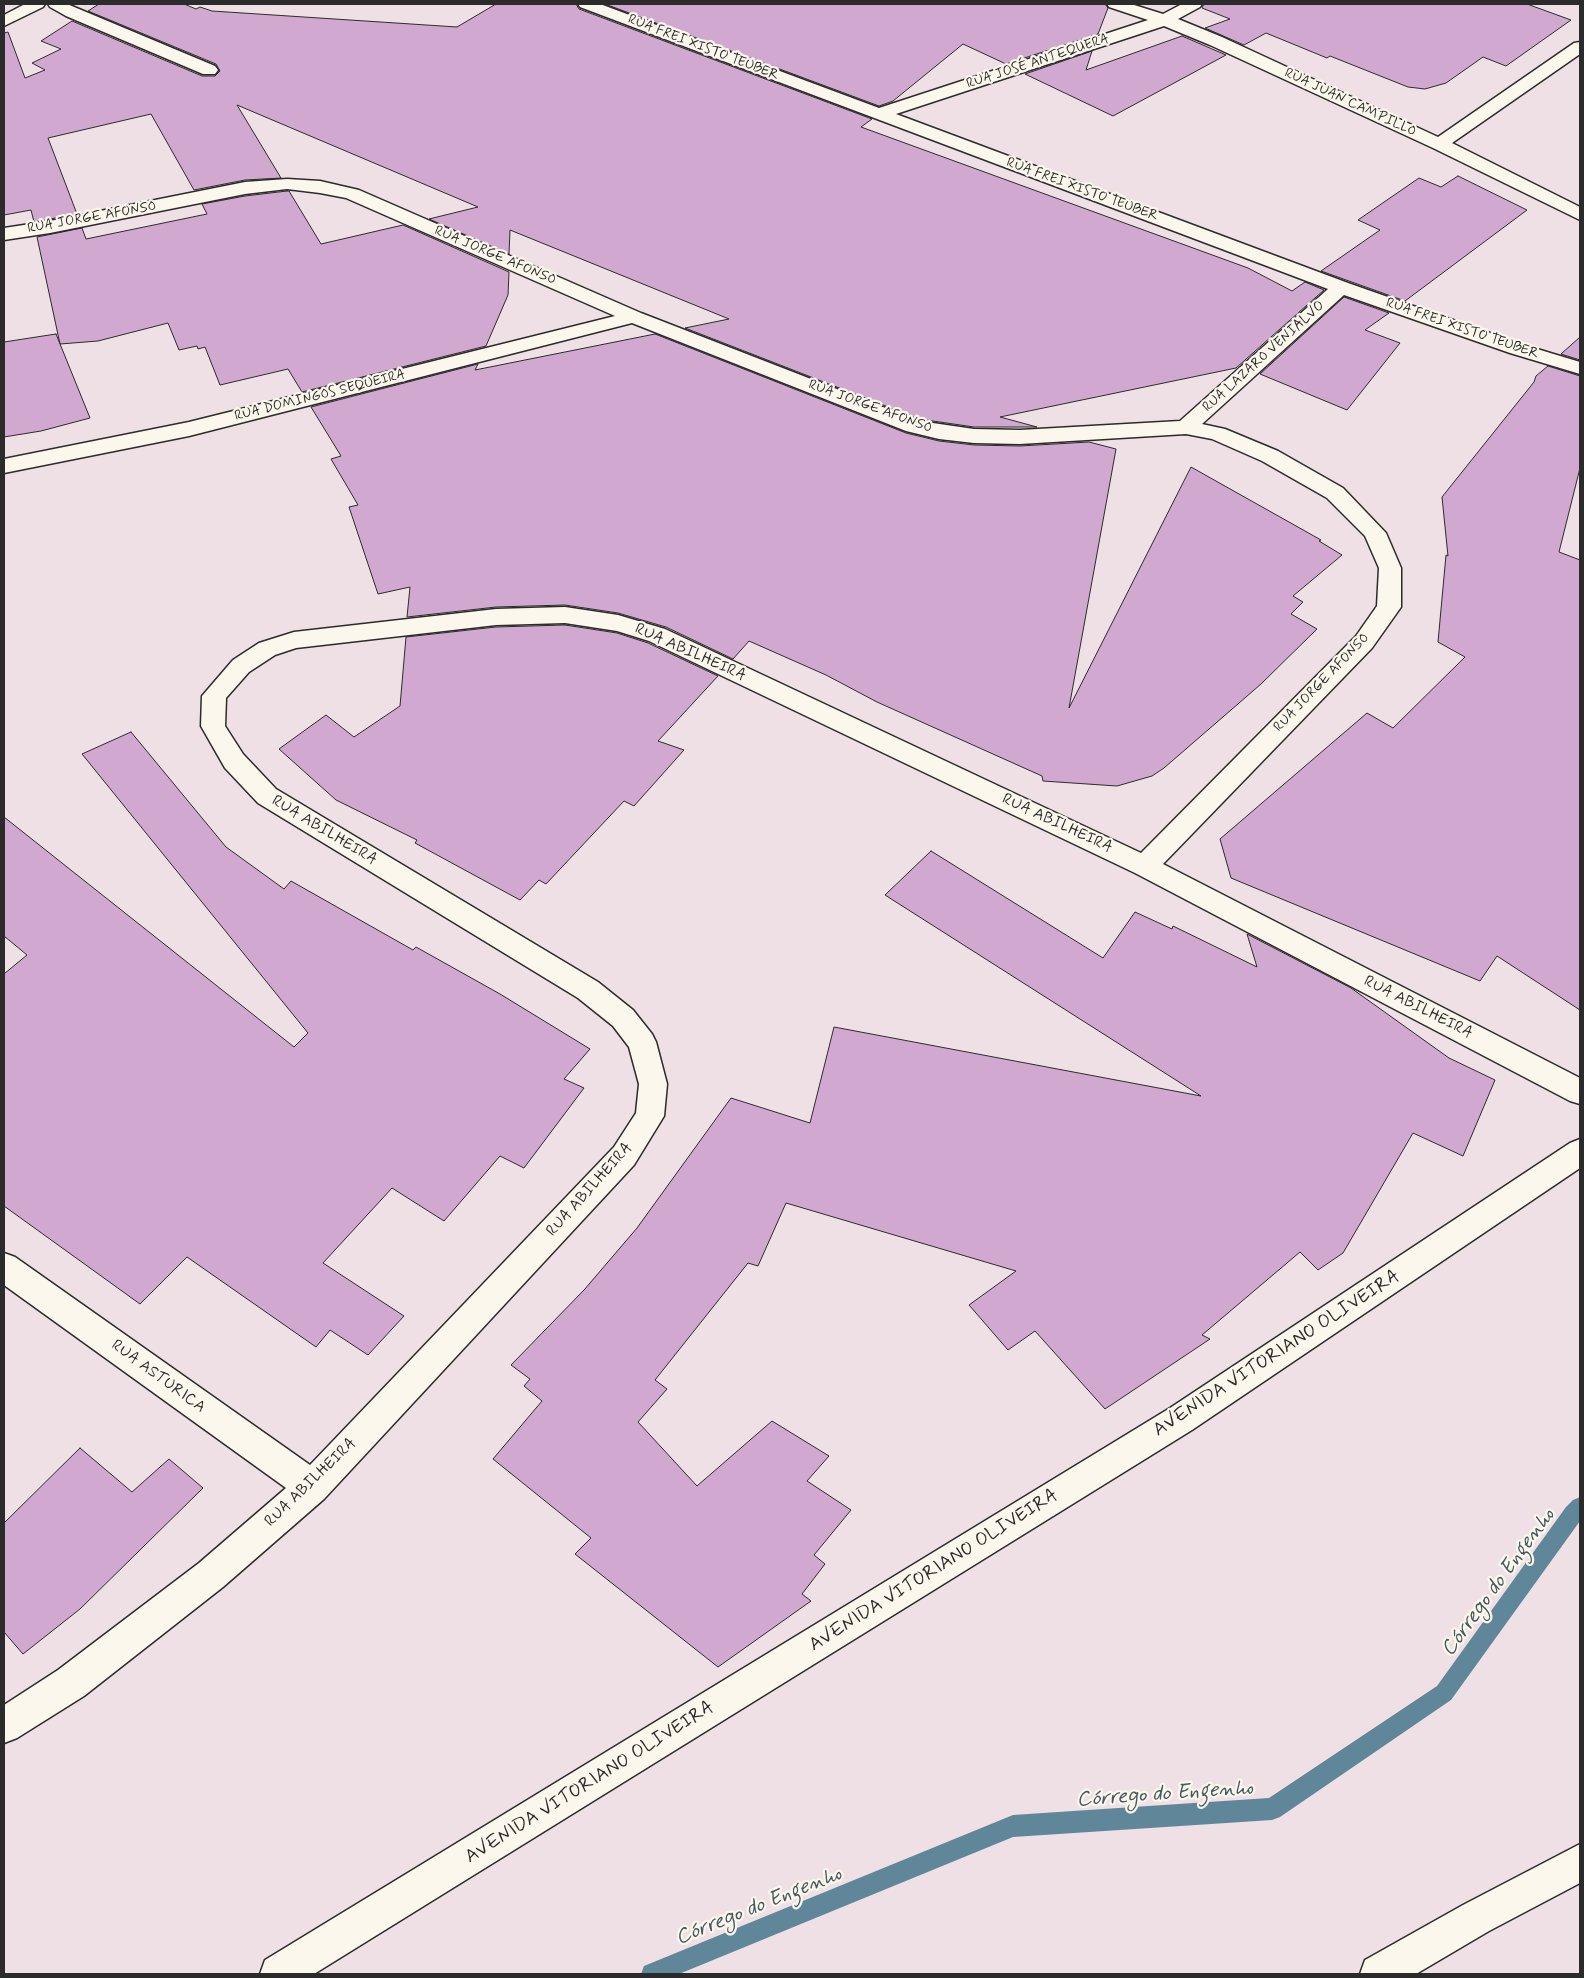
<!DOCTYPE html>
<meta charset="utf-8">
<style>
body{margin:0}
#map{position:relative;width:1584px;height:1978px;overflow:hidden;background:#eee0e4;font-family:Mynerve,sans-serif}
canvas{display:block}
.frame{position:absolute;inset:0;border:5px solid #2b2b2b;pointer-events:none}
</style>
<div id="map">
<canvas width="1584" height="1978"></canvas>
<div class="frame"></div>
</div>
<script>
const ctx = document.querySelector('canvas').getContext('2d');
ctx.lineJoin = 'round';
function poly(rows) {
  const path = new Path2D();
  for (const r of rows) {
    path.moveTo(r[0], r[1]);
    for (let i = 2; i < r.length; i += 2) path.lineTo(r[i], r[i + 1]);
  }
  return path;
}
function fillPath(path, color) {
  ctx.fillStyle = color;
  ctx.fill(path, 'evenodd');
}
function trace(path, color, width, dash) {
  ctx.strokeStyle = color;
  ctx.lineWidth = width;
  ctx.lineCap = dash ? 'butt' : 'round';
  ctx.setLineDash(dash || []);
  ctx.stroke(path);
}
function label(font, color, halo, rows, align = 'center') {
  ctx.font = font + ' Mynerve,sans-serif';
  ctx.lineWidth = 4.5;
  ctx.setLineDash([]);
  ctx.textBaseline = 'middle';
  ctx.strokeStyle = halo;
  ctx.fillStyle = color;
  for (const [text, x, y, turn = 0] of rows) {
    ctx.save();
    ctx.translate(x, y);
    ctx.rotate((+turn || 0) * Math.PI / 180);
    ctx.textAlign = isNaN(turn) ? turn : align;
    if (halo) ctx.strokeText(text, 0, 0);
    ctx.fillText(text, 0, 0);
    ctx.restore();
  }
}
fillPath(poly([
 [1580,1497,1580,1521,1451,1700,1280,1817,1272,1820,1013,1837,679,1974,641,1974,644,1966,1013,1815,1269,1798,1437,1686,1566,1507,1573,1500,1580,1497]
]), '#5f8799');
const building = poly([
 [99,4,184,4,196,9,200,7,212,11,457,27,496,4,576,4,579,9,872,119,861,127,1248,268,1292,291,1305,282,1324,290,1236,368,1000,417,1037,427,974,427,919,419,685,328,729,319,510,230,509,254,429,219,478,207,237,105,281,178,245,180,194,190,151,114,48,138,77,214,34,222,31,210,4,215,4,33,8,32,25,78,45,70,32,63,61,49,41,41,72,21,202,76,215,76,220,71,216,64,88,11,99,4],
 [605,4,1105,4,1108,8,1098,34,1006,64,963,44,893,101,879,106,605,4],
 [1204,4,1527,4,1571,20,1506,66,1483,57,1446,83,1425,89,1408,87,1330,56,1327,58,1266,33,1244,45,1205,28,1230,19,1202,8,1204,4],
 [1182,36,1226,55,1113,116,1025,74,1092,51,1086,70,1182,36],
 [1458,176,1527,210,1405,301,1321,271,1380,230,1358,220,1419,178,1441,187,1458,176],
 [287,191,289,191,321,244,403,225,509,272,508,295,486,346,302,392,288,369,220,385,205,347,198,349,197,346,179,350,168,323,98,341,60,344,37,237,82,228,86,239,207,214,202,204,245,196,287,191],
 [1344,297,1389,313,1365,330,1400,343,1347,410,1260,374,1344,297],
 [56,334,90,418,41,431,4,437,4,342,56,334],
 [655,334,906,433,939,441,974,445,1020,446,1089,442,1116,449,1069,708,1191,467,1321,540,1319,541,1342,555,1293,596,1303,602,1291,614,1317,629,1261,684,1164,768,1152,776,1117,786,1043,781,1042,776,877,702,826,675,749,641,733,659,666,627,618,613,565,605,496,607,407,617,410,587,378,594,349,507,358,505,331,459,341,456,311,407,478,364,475,370,655,334],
 [1580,337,1580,360,1561,354,1580,337],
 [1548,366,1580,376,1580,468,1559,552,1580,560,1580,1010,1497,956,1480,981,1231,878,1220,839,1367,713,1393,728,1465,657,1438,642,1446,555,1448,556,1442,497,1534,382,1536,376,1548,366],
 [565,625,617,633,648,643,718,676,658,741,684,750,634,806,624,801,546,884,539,880,520,900,415,843,417,840,336,800,279,749,326,715,354,737,400,706,406,637,496,627,565,625],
 [131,732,226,847,284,889,291,881,413,950,416,947,500,994,590,1049,564,1079,584,1088,524,1168,500,1156,444,1221,392,1188,323,1263,404,1316,368,1355,330,1330,316,1347,187,1257,140,1304,4,1206,4,974,27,955,4,936,4,817,294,1047,308,1033,82,754,131,732],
 [931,851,1103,958,1135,912,1172,929,1173,926,1257,967,1247,934,1351,988,1449,1058,1495,1080,1463,1156,1413,1133,1343,1253,1318,1270,1300,1252,1202,1335,1210,1339,1105,1409,1035,1331,1008,1350,969,1305,1016,1271,786,1203,758,1266,748,1263,655,1380,667,1389,638,1422,697,1486,772,1421,829,1456,807,1481,851,1510,814,1555,825,1564,802,1594,811,1601,718,1667,575,1554,591,1538,493,1459,542,1401,524,1386,530,1379,511,1365,584,1290,637,1228,731,1098,810,1123,834,1027,1201,1096,885,895,931,851],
 [80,1448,132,1492,169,1459,203,1488,80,1609,23,1654,4,1632,4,1523,80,1448]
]);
fillPath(building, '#d1a9d0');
trace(building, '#2b2b2b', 1);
const minor = poly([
 [25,4,45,4,43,7,4,26,4,15,25,4],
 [48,4,67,4,215,66,218,70,215,74,203,74,66,16,50,7,48,4],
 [578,4,600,4,879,108,1148,20,1109,7,1107,4,1131,4,1163,14,1182,4,1202,4,1200,7,1178,19,1222,37,1438,137,1574,43,1580,42,1580,54,1452,143,1580,207,1580,220,1433,148,1210,45,1164,26,896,114,1348,283,1524,345,1580,362,1580,374,1510,353,1344,295,1202,424,1225,429,1278,451,1343,488,1386,533,1401,568,1401,607,1372,648,1163,864,1580,1078,1580,1104,1570,1101,1135,873,649,641,617,631,565,623,496,625,296,648,275,655,249,672,226,698,225,726,243,754,276,789,598,982,633,1010,652,1034,656,1042,667,1084,664,1116,634,1165,324,1499,223,1587,84,1696,17,1738,4,1743,4,1705,58,1670,199,1563,286,1488,4,1285,4,1253,15,1257,310,1465,614,1147,636,1113,639,1084,629,1047,613,1026,578,998,258,803,225,768,201,726,202,696,233,660,259,643,294,632,496,609,565,607,618,615,665,629,1141,853,1356,636,1377,606,1379,568,1365,536,1327,498,1262,461,1212,439,1186,434,1020,444,974,443,939,439,906,431,632,323,189,436,4,473,4,459,189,422,615,316,346,198,320,193,287,189,245,194,50,233,4,240,4,228,50,221,245,182,287,179,320,181,359,190,641,313,919,421,974,429,1020,430,1180,421,1328,289,580,7,578,4],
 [1580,1139,1580,1168,1192,1430,314,1974,260,1974,265,1960,1170,1408,1570,1143,1580,1139],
 [1580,1844,1580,1883,1489,1931,1416,1974,1360,1974,1365,1960,1463,1905,1580,1844]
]);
trace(minor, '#2b2b2b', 3);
fillPath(minor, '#fbf7ec');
label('14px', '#2b2b2b', '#fbf7ec', [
 ["RUA FREI XISTO TEUBER",703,48,21],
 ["RUA JOSÉ ANTEQUERA",1038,62,-18],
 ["RUA JUAN CAMPILLO",1350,103,25],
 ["RUA FREI XISTO TEUBER",1082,190,20],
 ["RUA JORGE AFONSO",92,218,-10],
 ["RUA JORGE AFONSO",495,256,23],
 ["RUA FREI XISTO TEUBER",1462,329,19],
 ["RUA LAZARO VENIALVO",1264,357,-42],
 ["RUA DOMINGOS SEQUEIRA",320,396,-14],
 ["RUA JORGE AFONSO",870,407,20],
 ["RUA JORGE AFONSO",1322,683,-46]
]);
label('16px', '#2b2b2b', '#fbf7ec', [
 ["RUA ABILHEIRA",690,653,24],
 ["RUA ABILHEIRA",1057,824,25],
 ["RUA ABILHEIRA",324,831,31],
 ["RUA ABILHEIRA",1418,1008,27],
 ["RUA ABILHEIRA",590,1190,-48],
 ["RUA ASTURICA",158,1377,36],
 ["RUA ABILHEIRA",311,1483,-44]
]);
label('19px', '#2b2b2b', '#fbf7ec', [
 ["AVENIDA VITORIANO OLIVEIRA",1277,1354,-33],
 ["AVENIDA VITORIANO OLIVEIRA",934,1571,-32],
 ["AVENIDA VITORIANO OLIVEIRA",590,1783,-32]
]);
label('italic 21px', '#455962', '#fbf7ec', [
 ["Córrego do Engenho",1499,1583,-54],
 ["Córrego do Engenho",1165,1795,-4],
 ["Córrego do Engenho",759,1907,-22]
]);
</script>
